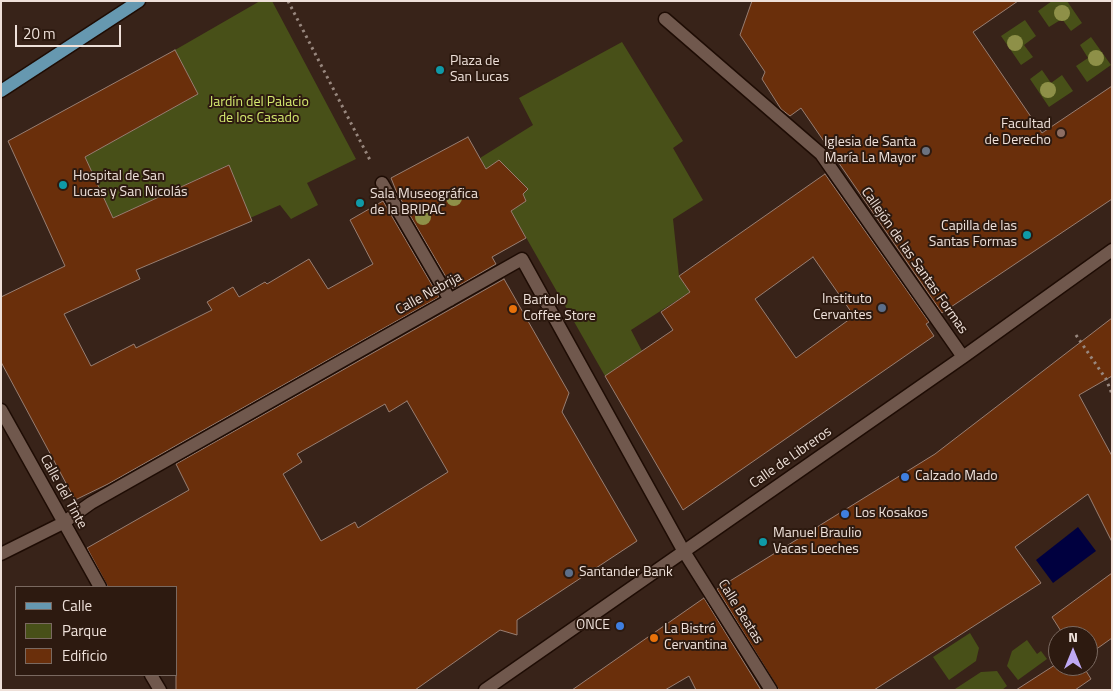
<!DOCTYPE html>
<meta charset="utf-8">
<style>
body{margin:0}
#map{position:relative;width:1113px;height:691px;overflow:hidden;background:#382319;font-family:"Titillium Web",sans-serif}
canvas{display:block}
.frame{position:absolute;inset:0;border:2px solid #eee0d9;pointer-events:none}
.legend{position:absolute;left:15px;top:586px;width:162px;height:90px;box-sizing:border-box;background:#2d1a10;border:1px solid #7a6960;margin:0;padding:6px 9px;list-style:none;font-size:15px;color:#eee0d9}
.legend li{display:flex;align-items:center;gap:10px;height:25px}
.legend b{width:25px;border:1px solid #7a6960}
.north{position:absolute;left:1048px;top:626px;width:50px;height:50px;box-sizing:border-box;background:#2d1a10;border:1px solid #7a6960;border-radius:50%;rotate:0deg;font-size:14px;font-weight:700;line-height:20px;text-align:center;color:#eee0d9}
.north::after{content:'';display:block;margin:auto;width:18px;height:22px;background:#bfa9f4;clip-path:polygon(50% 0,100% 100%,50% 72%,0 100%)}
.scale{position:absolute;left:15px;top:25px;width:106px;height:22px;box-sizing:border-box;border:2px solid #eee0d9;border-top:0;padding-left:6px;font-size:15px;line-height:18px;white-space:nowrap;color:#eee0d9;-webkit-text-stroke:4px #2d1a10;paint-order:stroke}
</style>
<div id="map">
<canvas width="1113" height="691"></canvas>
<div class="frame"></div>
<ul class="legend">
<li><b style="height:6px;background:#6698b0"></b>Calle</li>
<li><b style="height:14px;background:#485018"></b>Parque</li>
<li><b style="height:14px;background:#6a2f0b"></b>Edificio</li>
</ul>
<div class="north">N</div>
<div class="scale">20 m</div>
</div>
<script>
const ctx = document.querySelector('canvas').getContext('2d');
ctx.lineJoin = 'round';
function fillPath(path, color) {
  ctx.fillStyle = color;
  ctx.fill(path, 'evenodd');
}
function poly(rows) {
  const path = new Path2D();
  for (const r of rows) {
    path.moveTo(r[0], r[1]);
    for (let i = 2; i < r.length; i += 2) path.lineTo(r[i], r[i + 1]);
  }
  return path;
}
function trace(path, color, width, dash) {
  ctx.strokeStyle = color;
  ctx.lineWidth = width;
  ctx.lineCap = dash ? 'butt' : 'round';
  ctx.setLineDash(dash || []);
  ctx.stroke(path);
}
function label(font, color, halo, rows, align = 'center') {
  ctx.font = font + ' "Titillium Web",sans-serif';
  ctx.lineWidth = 4;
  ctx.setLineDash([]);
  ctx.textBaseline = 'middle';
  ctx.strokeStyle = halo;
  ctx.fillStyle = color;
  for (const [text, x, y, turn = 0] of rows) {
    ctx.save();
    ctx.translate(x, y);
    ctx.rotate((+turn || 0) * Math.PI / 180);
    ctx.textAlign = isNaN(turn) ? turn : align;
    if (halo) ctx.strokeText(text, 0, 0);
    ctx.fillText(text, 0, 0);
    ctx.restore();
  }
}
fillPath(poly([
 [260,1,272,1,356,159,307,183,318,205,291,219,280,205,250,218,228,165,113,218,85,157,198,94,175,50],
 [1052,1,1067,1,1082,23,1071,31,1062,19,1049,27,1038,11],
 [1025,20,1036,36,1024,45,1033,57,1021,65,1001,36],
 [1091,37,1111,65,1087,82,1076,66,1088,58,1080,45],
 [622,42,683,141,673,148,703,200,673,219,679,276,690,292,631,330,642,351,605,376,511,211,526,201,523,194,528,189,499,161,486,169,480,158,533,125,519,98],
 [1042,70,1051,83,1062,75,1073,91,1049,107,1030,79],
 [970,633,979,648,976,661,949,680,933,657],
 [1027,640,1037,654,1041,651,1047,659,1018,680,1007,666,1012,651],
 [997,671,1007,686,1002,690,955,689,981,672]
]), '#485018');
fillPath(poly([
 [1078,527,1096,551,1053,583,1036,560]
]), '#00003f');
const building = poly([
 [752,1,1018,1,973,32,1042,133,1112,86,1112,199,942,313,801,108,790,116,781,109,762,79,765,72,740,35,752,1],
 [175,50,198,94,85,157,113,218,229,165,252,221,136,270,140,279,64,314,91,366,134,344,136,348,212,310,207,302,233,287,239,297,265,282,267,284,309,259,328,289,373,264,350,220,383,201,439,297,108,484,75,500,1,362,1,297,65,266,8,141,175,50],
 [468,137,486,169,499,160,528,189,523,194,526,201,511,211,526,238,492,257,496,264,453,289,397,193,391,178,468,137],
 [825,174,929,322,926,324,934,336,683,510,605,376,673,330,661,312,690,292,679,276,825,174],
 [813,257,854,316,796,358,755,299,813,257],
 [504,279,569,393,562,412,637,541,517,620,517,635,500,630,415,690,176,690,176,587,108,587,87,548,189,490,176,464,504,279],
 [407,401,448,472,358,528,355,522,321,541,283,474,302,462,297,454,385,404,389,412,407,401],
 [1112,318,1112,376,1079,395,1112,456,1112,542,1088,494,1015,547,1041,583,874,690,779,690,717,589,935,454,1112,318],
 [1112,573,1112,638,1088,655,1088,636,1064,636,1052,617,1112,573],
 [704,598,761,690,696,690,689,676,665,690,572,690,704,598],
 [1058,663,1058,666,1083,666,1091,679,1075,690,1016,690,1058,663]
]);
fillPath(building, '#6a2f0b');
trace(building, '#987e72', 1);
const street = poly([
 [665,19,821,154,963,357],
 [382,183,450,300],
 [1,410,100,587],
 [1,554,63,523,91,503,522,259,683,550,771,690],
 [151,675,160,690],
 [485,690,963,357,1112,250]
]);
const primary = poly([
 [1,91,139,1]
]);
trace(street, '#1e0c04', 15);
trace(primary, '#1e0c04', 15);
trace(poly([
 [288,1,371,162],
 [1076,335,1106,379,1112,394]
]), '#98877e', 3, [2.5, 4]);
trace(street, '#70584d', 12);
trace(primary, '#6698b0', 12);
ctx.fillStyle = '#8e9048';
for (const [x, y] of [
 [1062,13],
 [1015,43],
 [1096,58],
 [1048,90],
 [454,198],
 [423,217]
]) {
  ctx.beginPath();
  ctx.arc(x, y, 8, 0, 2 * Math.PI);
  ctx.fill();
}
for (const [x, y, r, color] of [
 [440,70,5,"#0f9aa8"],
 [1061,133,5,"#8d6e63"],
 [926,151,5,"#6b7280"],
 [63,185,5,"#0f9aa8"],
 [360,203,5,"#0f9aa8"],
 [1027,235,5,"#0f9aa8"],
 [882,308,5,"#5c6f8a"],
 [513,309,5,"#e8710a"],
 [905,477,5,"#3f7fe0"],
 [845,514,5,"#3f7fe0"],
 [763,542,5,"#0f9aa8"],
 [569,573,5,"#5c6f8a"],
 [620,626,5,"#3f7fe0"],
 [654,638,5,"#e8710a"]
]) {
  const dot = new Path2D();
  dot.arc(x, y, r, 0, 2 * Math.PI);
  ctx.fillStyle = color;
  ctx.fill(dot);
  trace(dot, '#2d1a10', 2);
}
label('14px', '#eee0d9', '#2d1a10', [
 ["Plaza de",450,62],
 ["San Lucas",450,78],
 ["Facultad",1051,125,"right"],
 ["de Derecho",1051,141,"right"],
 ["Iglesia de Santa",916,143,"right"],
 ["María La Mayor",916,159,"right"],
 ["Hospital de San",73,177],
 ["Lucas y San Nicolás",73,193],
 ["Sala Museográfica",370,195],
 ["de la BRIPAC",370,211],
 ["Capilla de las",1017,227,"right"],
 ["Santas Formas",1017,243,"right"],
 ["Instituto",872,300,"right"],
 ["Cervantes",872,316,"right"],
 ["Bartolo",523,301],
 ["Coffee Store",523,317],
 ["Calzado Mado",915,477],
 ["Los Kosakos",855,514],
 ["Manuel Braulio",773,534],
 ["Vacas Loeches",773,550],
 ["Santander Bank",579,573],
 ["ONCE",610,626,"right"],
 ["La Bistró",664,630],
 ["Cervantina",664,646]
], 'left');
label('14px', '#d4e96f', '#2d1a10', [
 ["Jardín del Palacio",259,103],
 ["de los Casado",259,119]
]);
label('14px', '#eee0d9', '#2d1a10', [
 ["Callejón de las Santas Formas",914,261,55],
 ["Calle Nebrija",429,294,-29],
 ["Calle de Libreros",791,458,-35],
 ["Calle del Tinte",63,492,61],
 ["Calle Beatas",740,612,58]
]);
</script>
